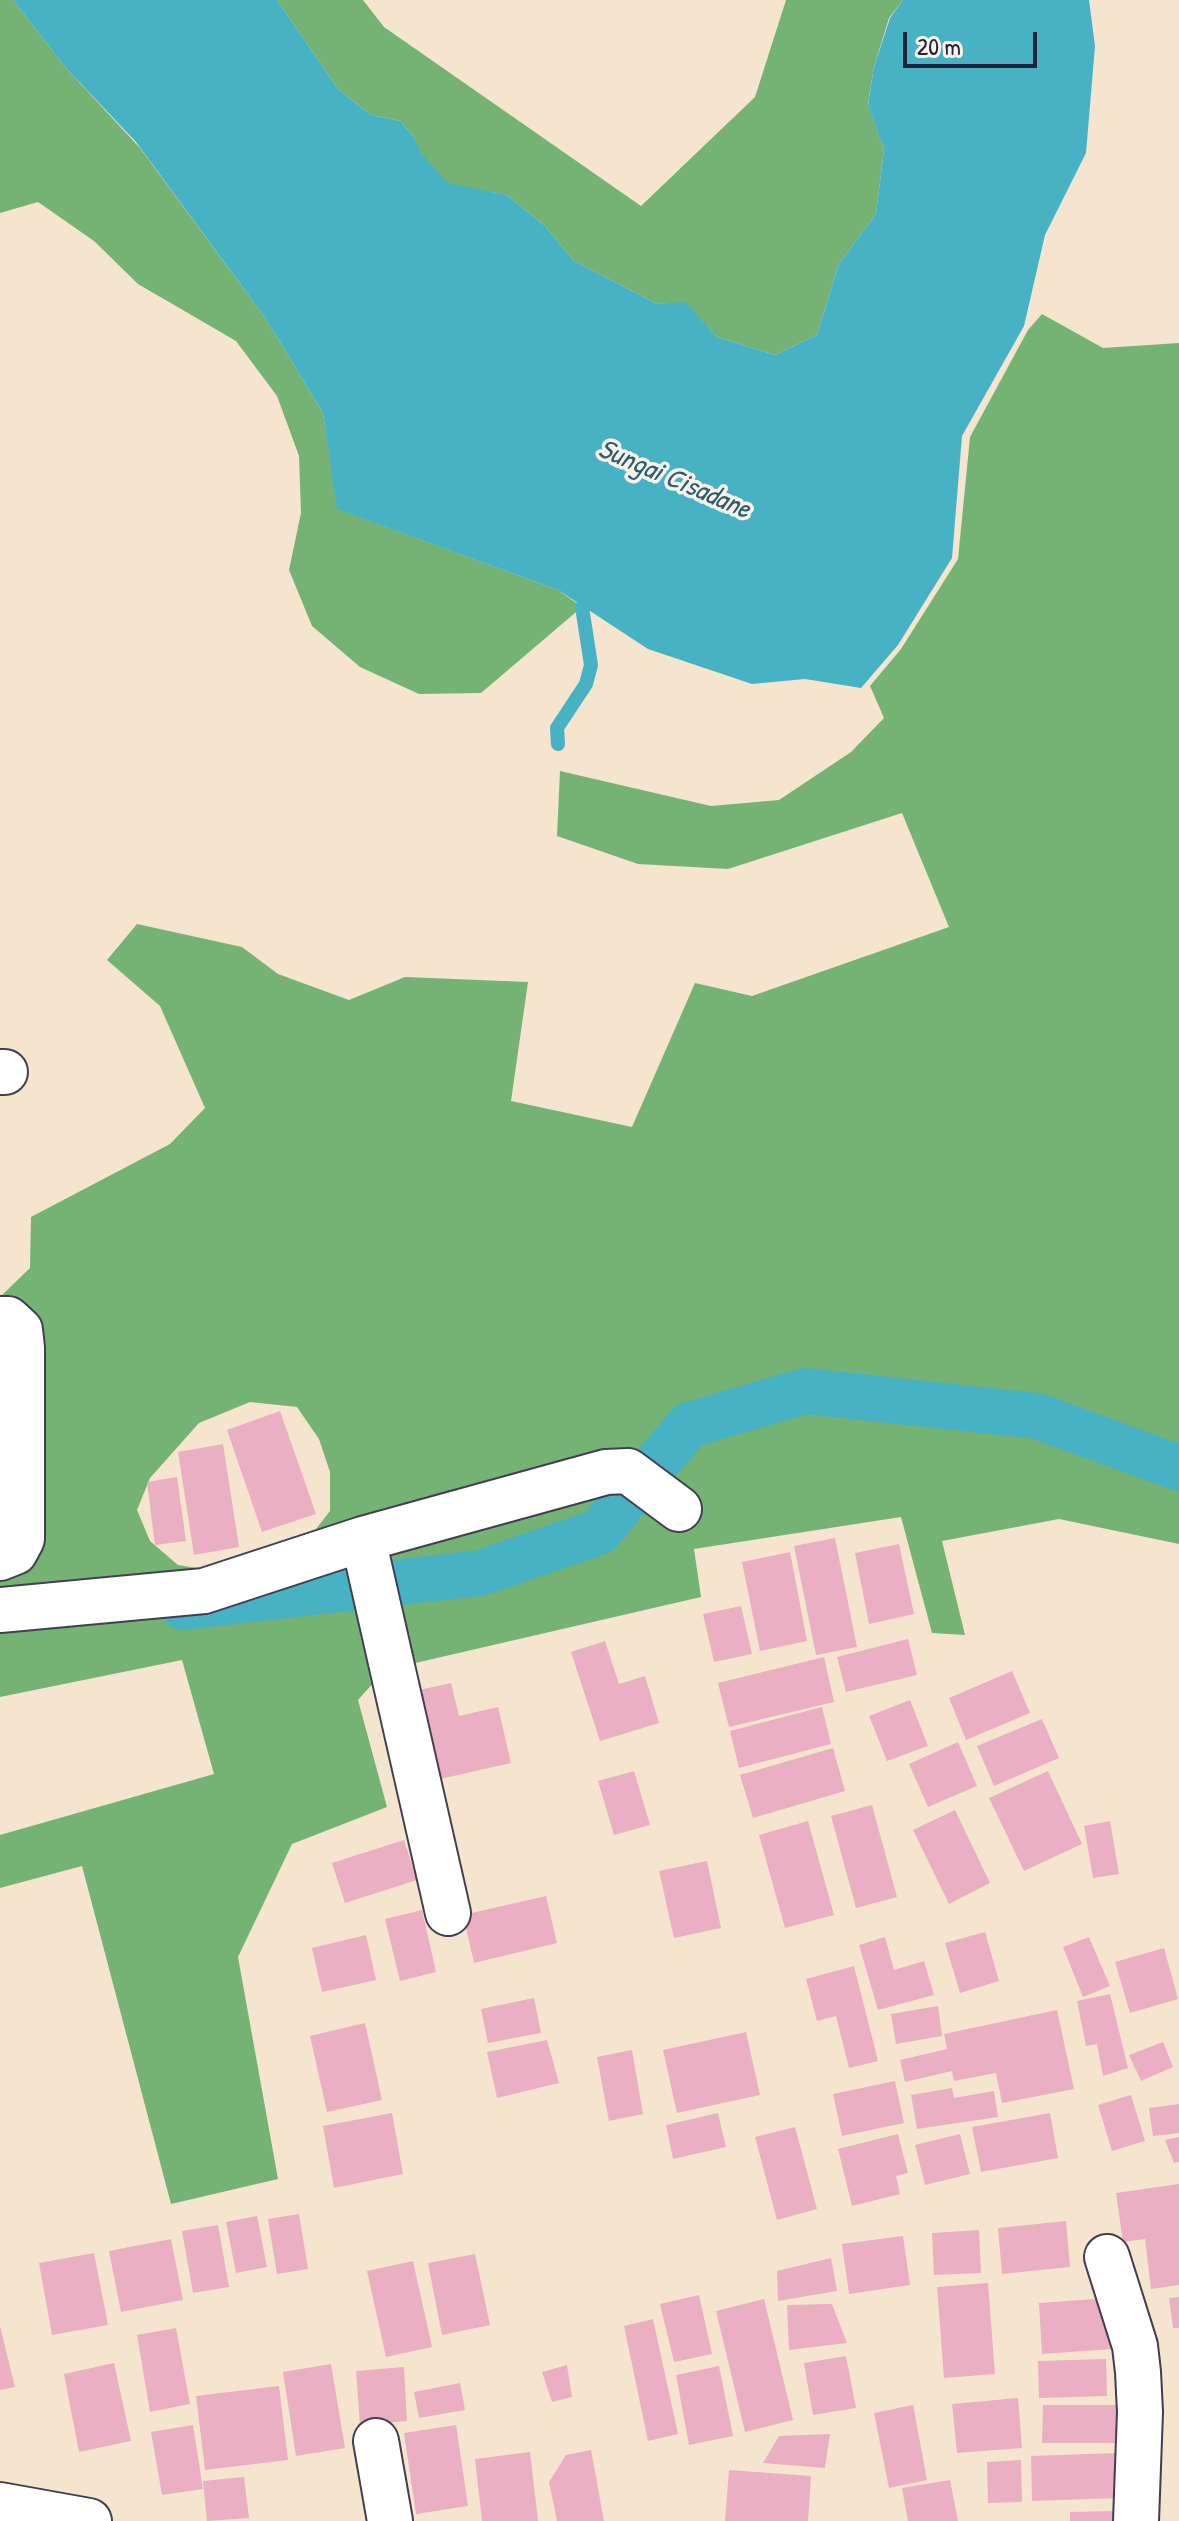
<!DOCTYPE html>
<style>
body{margin:0}
#map{position:relative;width:1179px;height:2521px;overflow:hidden;background:#f5e5cf;font-family:"Patrick Hand",sans-serif}
canvas{display:block}
.scale{position:absolute;left:903px;top:32px;width:134px;height:36px;box-sizing:border-box;border:4px solid #22223b;border-top:0;padding-left:10px;font-size:24px;line-height:28px;white-space:nowrap;color:#22223b;-webkit-text-stroke:6px #f7f3e8;paint-order:stroke}
</style>
<div id="map">
<canvas width="1179" height="2521"></canvas>
<div class="scale">20 m</div>
</div>
<script>
const ctx = document.querySelector('canvas').getContext('2d');
ctx.lineJoin = 'round';
function fillPath(path, color) {
  ctx.fillStyle = color;
  ctx.fill(path, 'evenodd');
}
function poly(rows) {
  const path = new Path2D();
  for (const r of rows) {
    path.moveTo(r[0], r[1]);
    for (let i = 2; i < r.length; i += 2) path.lineTo(r[i], r[i + 1]);
  }
  return path;
}
function trace(path, color, width, dash) {
  ctx.strokeStyle = color;
  ctx.lineWidth = width;
  ctx.lineCap = dash ? 'butt' : 'round';
  ctx.setLineDash(dash || []);
  ctx.stroke(path);
}
function label(font, color, halo, rows, align = 'center') {
  ctx.font = font + ' "Patrick Hand",sans-serif';
  ctx.lineWidth = 7;
  ctx.setLineDash([]);
  ctx.textBaseline = 'middle';
  ctx.strokeStyle = halo;
  ctx.fillStyle = color;
  for (const [text, x, y, turn = 0] of rows) {
    ctx.save();
    ctx.translate(x, y);
    ctx.rotate((+turn || 0) * Math.PI / 180);
    ctx.textAlign = isNaN(turn) ? turn : align;
    if (halo) ctx.strokeText(text, 0, 0);
    ctx.fillText(text, 0, 0);
    ctx.restore();
  }
}
fillPath(poly([
 [0,0,13,0,66,68,140,148,266,319,323,413,338,509,558,590,582,607,481,693,419,694,360,667,312,626,289,570,301,513,299,456,277,396,236,341,138,284,94,241,38,202,0,213],
 [277,0,363,0,384,27,641,206,755,97,786,0,903,0,889,18,874,67,868,104,884,149,876,214,839,264,817,335,775,355,717,337,685,303,657,304,574,261,545,226,507,195,448,184,420,153,414,137,400,121,371,115,338,89],
 [1042,314,1103,348,1179,343,1179,1544,1059,1519,942,1541,965,1635,932,1633,901,1517,694,1549,701,1597,385,1670,358,1700,387,1807,292,1844,238,1957,278,2179,171,2204,82,1866,0,1888,0,1835,214,1774,182,1660,0,1697,0,1297,30,1268,31,1217,170,1144,205,1108,160,1006,107,960,137,924,242,947,278,974,349,1000,405,977,528,982,511,1101,632,1127,695,983,752,996,949,927,902,813,728,869,638,864,557,836,560,771,711,806,779,800,851,752,884,718,870,686,901,649,958,559,970,437,1028,330],
 [250,1402,297,1407,319,1439,330,1472,330,1511,313,1533,226,1573,178,1565,150,1541,137,1510,150,1478,199,1423]
]), '#74b374');
fillPath(poly([
 [13,0,277,0,338,89,371,115,400,121,414,137,421,153,448,183,507,195,545,226,574,261,657,304,685,302,717,337,775,355,817,335,839,264,876,214,884,149,868,105,874,67,890,18,903,0,1089,0,1095,46,1086,153,1045,235,1024,326,962,436,952,558,898,645,861,688,805,679,752,684,648,649,558,590,337,509,323,413,266,319,136,142,66,68]
]), '#46b2c3');
trace(poly([
 [558,744,557,728,586,684,591,665,582,607]
]), '#46b2c3', 14);
trace(poly([
 [183,1607,480,1573,599,1532,689,1425,805,1391,1037,1416,1179,1468]
]), '#46b2c3', 46);
fillPath(poly([
 [280,1411,316,1514,262,1532,227,1430],
 [223,1444,239,1547,194,1555,178,1452],
 [177,1477,186,1541,155,1545,147,1482],
 [835,1538,857,1647,816,1655,794,1546],
 [899,1544,914,1614,869,1624,855,1553],
 [790,1552,807,1641,760,1651,742,1562],
 [741,1606,752,1654,714,1662,703,1614],
 [908,1639,917,1675,846,1692,837,1657],
 [605,1641,619,1684,645,1676,659,1723,600,1741,571,1652],
 [824,1657,834,1702,729,1727,718,1683],
 [1012,1671,1030,1713,966,1740,949,1698],
 [451,1683,459,1716,498,1707,511,1763,431,1781,410,1692],
 [910,1700,928,1746,887,1761,869,1716],
 [822,1707,831,1744,739,1768,730,1731],
 [1042,1719,1059,1758,994,1786,977,1746],
 [958,1742,977,1786,928,1807,909,1764],
 [833,1748,845,1791,753,1818,740,1775],
 [634,1771,650,1825,614,1835,598,1781],
 [1048,1771,1082,1844,1024,1871,989,1798],
 [872,1805,897,1897,856,1908,831,1816],
 [955,1810,990,1883,949,1904,913,1830],
 [808,1821,834,1915,785,1928,759,1835],
 [1110,1821,1119,1874,1093,1878,1084,1826],
 [404,1840,417,1880,345,1903,332,1863],
 [707,1861,721,1928,674,1938,659,1871],
 [546,1896,557,1943,474,1963,463,1915],
 [422,1910,436,1972,400,1981,385,1919],
 [985,1932,999,1981,960,1993,945,1943],
 [366,1935,376,1980,322,1992,312,1948],
 [885,1937,894,1970,924,1961,934,1995,878,2010,859,1945],
 [1089,1937,1110,1986,1083,1997,1063,1947],
 [1164,1948,1178,1999,1130,2013,1115,1962],
 [854,1966,878,2061,849,2068,836,2016,817,2021,806,1979],
 [1110,1994,1128,2068,1103,2076,1097,2044,1086,2046,1077,2001],
 [534,1998,541,2033,488,2043,481,2009],
 [938,2006,942,2036,896,2044,891,2014],
 [1057,2010,1074,2089,1002,2103,996,2073,954,2081,952,2071,905,2082,900,2060,947,2049,944,2034],
 [365,2023,382,2100,327,2112,310,2036],
 [746,2032,760,2095,677,2113,663,2050],
 [547,2040,559,2083,497,2098,487,2052],
 [1163,2042,1173,2067,1141,2081,1129,2055],
 [632,2050,643,2114,609,2121,597,2057],
 [895,2081,904,2123,842,2136,833,2094],
 [952,2088,954,2098,994,2091,998,2117,917,2129,911,2095],
 [1131,2095,1145,2141,1112,2151,1098,2105],
 [1179,2104,1179,2133,1153,2136,1149,2108],
 [392,2113,403,2174,334,2188,323,2126],
 [718,2113,726,2147,673,2159,666,2125],
 [1050,2113,1058,2158,981,2172,972,2127],
 [795,2127,817,2209,777,2220,755,2137],
 [898,2134,908,2173,896,2176,900,2194,852,2206,838,2149],
 [960,2134,970,2174,925,2185,915,2145],
 [1179,2137,1179,2162,1174,2163,1165,2140],
 [1179,2184,1179,2285,1151,2289,1145,2239,1123,2242,1116,2193],
 [299,2214,308,2269,277,2274,268,2219],
 [257,2216,267,2267,236,2273,226,2222],
 [1066,2221,1070,2267,1002,2274,998,2228],
 [218,2225,229,2287,193,2293,182,2231],
 [979,2230,981,2273,934,2275,932,2233],
 [903,2236,910,2285,849,2294,842,2244],
 [171,2239,183,2300,121,2312,109,2251],
 [94,2253,108,2325,52,2335,39,2263],
 [475,2254,490,2325,442,2335,428,2263],
 [831,2258,837,2291,778,2301,777,2271],
 [413,2261,432,2347,386,2357,367,2271],
 [988,2283,995,2374,944,2378,937,2287],
 [699,2295,712,2354,674,2362,660,2304],
 [1179,2297,1179,2328,1173,2328,1169,2298],
 [1110,2298,1113,2349,1042,2354,1039,2303],
 [764,2299,793,2420,745,2432,716,2311],
 [832,2304,847,2343,789,2350,787,2305],
 [653,2319,678,2434,648,2441,624,2326],
 [0,2326,15,2387,0,2390],
 [176,2328,190,2404,150,2412,137,2335],
 [846,2356,856,2408,813,2415,804,2363],
 [1106,2359,1107,2396,1039,2398,1038,2361],
 [114,2363,131,2441,79,2452,64,2374],
 [331,2364,345,2448,296,2456,283,2372],
 [567,2365,572,2397,552,2402,542,2372],
 [719,2366,733,2436,689,2445,676,2375],
 [404,2367,407,2421,360,2425,356,2371],
 [460,2383,465,2410,419,2418,414,2392],
 [279,2386,288,2460,205,2470,196,2396],
 [1018,2398,1022,2448,957,2453,952,2404],
 [913,2405,927,2480,889,2488,874,2413],
 [1043,2405,1118,2405,1118,2443,1042,2443],
 [193,2425,203,2489,162,2495,151,2432],
 [456,2425,468,2506,416,2514,404,2433],
 [830,2434,825,2468,763,2463,779,2436],
 [591,2450,604,2521,557,2521,549,2482,566,2455],
 [530,2452,538,2521,482,2521,475,2459],
 [1117,2453,1118,2498,1032,2501,1031,2456],
 [1021,2460,1022,2502,988,2503,987,2462],
 [729,2470,811,2476,808,2521,725,2521],
 [244,2477,249,2518,207,2521,203,2481],
 [950,2480,958,2521,908,2521,902,2488],
 [1114,2511,1114,2521,1070,2521,1070,2512]
]), '#eaafc3');
const minor = poly([
 [0,1072,5,1072],
 [0,1319,8,1319,20,1330,22,1348,22,1539,15,1552,0,1558],
 [363,1539,448,1913],
 [0,1610,204,1591,363,1539,606,1472,628,1471,679,1509],
 [1107,2257,1135,2346,1138,2372,1140,2412,1136,2521],
 [376,2441,390,2521]
]);
const major = poly([
 [0,2505,89,2521]
]);
trace(minor, '#423f51', 48);
trace(major, '#423f51', 48);
trace(minor, '#fff', 44);
trace(major, '#fff', 44);
label('italic 28px', '#305c71', '#f7f3e8', [
 ["Sungai Cisadane",674,480,23]
]);
</script>
